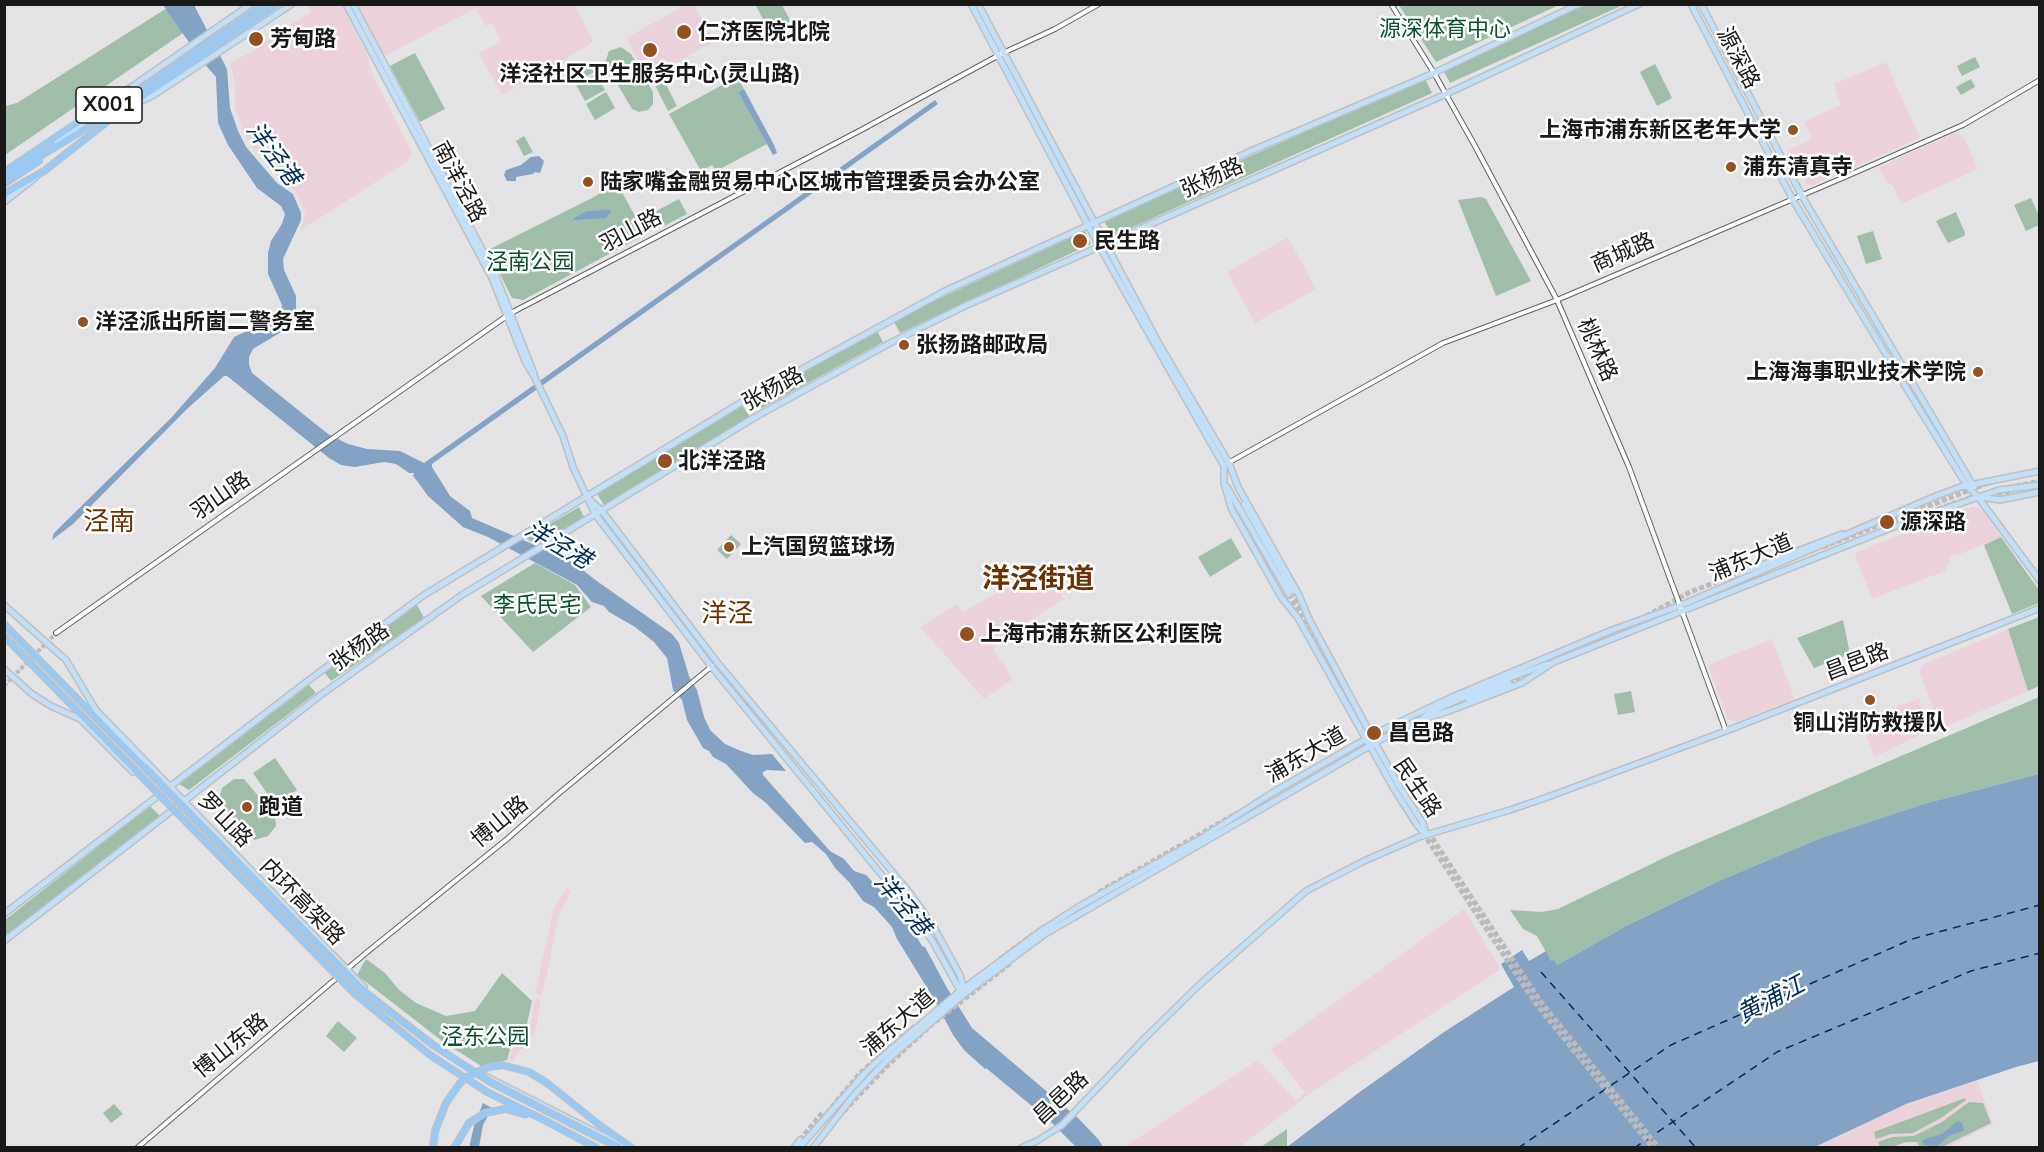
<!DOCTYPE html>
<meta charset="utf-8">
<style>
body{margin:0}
#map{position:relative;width:2044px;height:1152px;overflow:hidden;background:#e3e3e5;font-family:Mulish,sans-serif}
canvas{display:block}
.frame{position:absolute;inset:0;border:6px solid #19191a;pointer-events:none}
</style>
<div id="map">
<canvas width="2044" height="1152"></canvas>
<div class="frame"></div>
</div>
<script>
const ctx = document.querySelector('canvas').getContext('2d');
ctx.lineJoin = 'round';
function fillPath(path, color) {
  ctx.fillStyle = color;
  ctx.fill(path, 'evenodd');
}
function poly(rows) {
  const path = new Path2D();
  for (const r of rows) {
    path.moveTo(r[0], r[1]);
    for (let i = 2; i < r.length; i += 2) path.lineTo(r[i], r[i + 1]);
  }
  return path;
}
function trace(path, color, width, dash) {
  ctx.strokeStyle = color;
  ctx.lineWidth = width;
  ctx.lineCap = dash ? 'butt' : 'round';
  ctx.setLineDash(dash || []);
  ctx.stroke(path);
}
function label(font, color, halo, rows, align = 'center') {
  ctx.font = font + ' Mulish,"Noto Sans SC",sans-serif';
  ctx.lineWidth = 5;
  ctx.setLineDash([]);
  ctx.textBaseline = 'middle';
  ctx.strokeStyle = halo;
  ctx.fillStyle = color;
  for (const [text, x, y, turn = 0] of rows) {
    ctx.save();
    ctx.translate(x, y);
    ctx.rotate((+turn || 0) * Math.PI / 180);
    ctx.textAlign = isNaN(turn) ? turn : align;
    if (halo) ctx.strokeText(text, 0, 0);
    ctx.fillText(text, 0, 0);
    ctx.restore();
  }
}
fillPath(poly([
 [308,5,342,5,368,56,372,74,412,152,408,161,300,231,304,221,305,212,296,192,281,180,252,146,242,129,235,107,235,84,230,63,253,51,277,32,312,12],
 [356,5,575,5,593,40,589,45,502,95,479,53,501,41,492,23,485,26,476,8,385,56],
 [1886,62,1920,138,1813,185,1808,185,1788,150,1812,139,1804,122,1840,105,1834,84],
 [1955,133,1963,136,1978,169,1901,204,1893,186,1886,182,1879,167],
 [1288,237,1316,289,1255,323,1227,272],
 [1973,506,1981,509,2001,537,1955,556,1952,555,1945,571,1872,599,1855,556,1856,552],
 [2008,629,2028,691,1947,726,1939,725,1920,673,1922,665],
 [1772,639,1795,700,1737,722,1728,719,1708,665],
 [1919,698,1929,727,1928,731,1874,757,1862,721],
 [567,888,571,892,559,914,547,975,541,996,535,993,554,907],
 [1464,909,1501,969,1312,1092,1240,1147,1124,1147,1258,1060,1296,1100,1305,1093,1271,1049],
 [536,998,541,1000,536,1029,530,1039,519,1051,514,1061,509,1060,513,1048,529,1028],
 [1977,1080,1993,1124,1948,1147,1917,1147,1915,1145,1905,1143,1895,1148,1815,1148,1894,1109]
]), '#ebd2da');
fillPath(poly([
 [693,4,715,41,648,78,626,38,685,5],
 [1021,579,1030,591,1054,580,1064,599,997,641,993,649,1013,679,984,699,920,627,957,604,963,612]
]), '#ead2dc');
fillPath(poly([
 [758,5,782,5,789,18,789,22,774,31,767,27,756,6],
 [1399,5,1559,5,1436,62],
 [1585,5,1623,5,1450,83,1442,68],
 [167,8,183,33,5,155,5,106,17,103],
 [621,47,631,54,653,92,653,104,648,110,639,112,632,109,605,63,609,51],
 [415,53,445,109,420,122,390,66],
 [1975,57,1980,67,1962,76,1957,66],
 [587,61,594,72,579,81,573,70],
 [1655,64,1672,98,1657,106,1640,72],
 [660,73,677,106,668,111,651,77],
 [596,74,605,90,585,101,576,85],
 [737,77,744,89,738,92,767,144,716,171,712,165,701,171,669,114],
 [1425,79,1432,93,1113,236,1104,221],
 [1971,79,1975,87,1961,95,1956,87],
 [606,92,615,108,595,120,586,104],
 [524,136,533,152,524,156,516,141],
 [617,183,641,227,639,238,523,300,512,298,488,250,592,198],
 [1481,197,1486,199,1531,281,1496,296,1458,200],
 [2031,198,2039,216,2039,225,2026,231,2014,205],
 [679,199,687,214,662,227,652,224,647,216],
 [1956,212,1965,233,1964,236,1948,243,1936,221],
 [1085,231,1091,244,900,333,893,320],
 [1873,231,1882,259,1866,264,1857,236],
 [876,329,883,342,762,408,755,395],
 [742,405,750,417,604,505,597,494],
 [579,507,584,517,537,546,526,538],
 [731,535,741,544,727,559,717,550],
 [2001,537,2039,590,2039,603,2012,614,1984,545],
 [1231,538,1242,557,1210,577,1198,557],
 [535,563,575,585,591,607,533,652,481,596],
 [417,605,424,618,331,681,324,672],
 [2039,617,2039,686,2028,691,2008,629],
 [1843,620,1850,654,1814,668,1797,638],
 [309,685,316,693,189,790,179,784],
 [1631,691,1635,712,1618,715,1614,694],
 [2039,697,2039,774,1927,803,1821,838,1721,880,1626,926,1557,965,1551,961,1537,936,1523,929,1510,910,1542,912,1558,909,1672,854],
 [275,758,297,790,275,805,253,773],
 [234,779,244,779,275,816,276,826,268,836,254,840,238,825,219,798,222,788],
 [150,806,160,816,5,936,5,920],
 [366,959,385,973,399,990,416,1003,446,1016,475,1011,502,973,532,1001,526,1028,511,1046,507,1060,481,1066,442,1041,357,975],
 [338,1021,357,1038,344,1052,326,1036],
 [1965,1098,1966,1100,1941,1118,1913,1133,1891,1134,1876,1139,1874,1132],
 [1969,1102,1983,1103,1991,1123,1942,1147,1920,1147,1917,1142,1906,1142,1891,1147,1880,1147,1878,1142,1892,1137,1914,1136,1942,1122],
 [114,1104,123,1114,111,1123,103,1113],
 [1287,1129,1287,1147,1261,1147]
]), '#9fbda8');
fillPath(poly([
 [163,5,194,5,227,69,230,108,238,131,246,147,277,183,293,194,301,213,301,220,283,259,284,270,296,296,296,317,291,326,253,349,249,357,249,365,252,373,328,434,348,444,367,449,400,451,424,463,935,100,938,104,432,464,432,467,450,496,470,511,472,518,572,561,594,579,672,634,679,643,689,676,697,690,704,717,710,730,725,744,741,751,753,755,772,754,786,771,767,770,763,772,763,775,830,851,844,859,854,871,866,875,892,902,892,906,909,924,922,946,925,947,947,988,972,1028,1078,1118,1098,1139,1103,1147,1076,1147,1050,1121,986,1068,985,1069,964,1050,953,1035,934,999,897,939,892,927,874,907,863,901,849,882,835,868,826,854,812,842,805,843,765,802,753,793,726,764,713,757,709,751,703,748,687,720,682,700,673,690,667,658,654,642,635,627,609,612,604,606,592,602,577,585,488,537,463,527,428,496,417,481,413,476,414,473,409,473,396,464,384,462,355,467,341,465,329,458,227,376,224,376,187,409,73,524,52,540,54,533,171,418,215,368,234,337,273,319,281,313,282,305,268,274,268,253,271,241,282,224,285,214,281,206,257,188,228,145,218,123,216,77,202,61],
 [744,89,774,145,777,153,773,155,738,92],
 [539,156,544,161,540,173,535,172,533,174,516,177,516,181,507,181,504,175,506,170,521,165,531,157],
 [609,210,612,211,606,218,574,220,574,218,587,211],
 [2039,774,2039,1061,2016,1067,1906,1104,1815,1147,1287,1147,1357,1094,1444,1032,1514,987,1501,964,1522,950,1529,961,1546,951,1551,961,1554,960,1557,965,1626,926,1721,880,1821,838,1927,803],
 [483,1103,492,1108,483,1125,479,1147,469,1148,474,1126],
 [1958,1121,1962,1123,1964,1131,1950,1135,1937,1146,1924,1145,1922,1141,1925,1139,1942,1134]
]), '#83a2c4');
trace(poly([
 [1541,972,1696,1148],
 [1518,1148,1671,1045,1912,939,2040,905],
 [1634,1148,1777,1052,1971,971,2040,953]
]), '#002d58', 1.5, [8, 6]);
trace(poly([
 [4,686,56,633]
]), '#bbbbbc', 4, [4, 2]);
trace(poly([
 [2016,486,2040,481],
 [1990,495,2013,491],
 [1938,509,1975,496],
 [1823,547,1988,483],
 [1293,591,1303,610],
 [1289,594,1388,773],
 [1646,616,1690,592,1738,574],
 [1509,683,1535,673],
 [1428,832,1541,1002,1659,1148],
 [1423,833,1536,1004,1653,1148],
 [1099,892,1237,813],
 [1000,959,1043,927],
 [844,1111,885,1068,931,1025,1012,962],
 [822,1119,860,1073,915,1026],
 [800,1140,822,1113]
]), '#bbbbbc', 5, [5, 2.5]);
const minor = poly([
 [1391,4,1434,73,1475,146,1557,300,1629,467,1726,731],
 [1228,463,1443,343,1557,300,1847,176,1963,125,2040,80],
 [56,633,511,313,863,129,1003,53,1055,29,1099,4],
 [137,1148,366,953,507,839,557,795,712,666]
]);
const major = poly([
 [346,4,492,278,525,361,535,378,563,436,573,467,595,514,711,666,912,912,933,942,962,994],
 [353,4,495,274,534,374],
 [971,4,1099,246,1224,466,1224,483,1231,508,1281,597,1298,618,1394,789,1417,825,1426,835],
 [978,4,1158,342,1229,463,1238,487,1299,595,1309,619,1378,748,1399,786,1423,823,1426,835],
 [1691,4,1793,200,1902,381,1967,486,1978,497,2040,581],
 [1701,4,1802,196,1974,487],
 [127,90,251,4],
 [131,106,154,95,292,4],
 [57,143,115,100],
 [4,202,36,177],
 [1227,487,1289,594],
 [1980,497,2000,500,2040,492],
 [589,499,602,511,717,662,910,893,932,924,960,975,964,990],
 [1244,504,1293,591],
 [1738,574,1842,534],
 [4,605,66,660,96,710,364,987],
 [4,669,32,694,51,706,80,719,133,772],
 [1469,700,1509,683],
 [1424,717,1437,709,1501,681,1547,664],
 [4,914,309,680,424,595,747,399,945,291,1251,151,1434,73,1579,4],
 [4,941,322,694,462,595,757,416,892,342,967,305,1446,94,1639,4],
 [485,1076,627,1148],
 [794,1148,800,1140],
 [799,1148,865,1073,882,1057,960,991,1041,931,1078,907,1200,839,1272,793,1378,732,1452,697,1612,630,1679,606,1936,496,1960,487,2040,471],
 [813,1148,854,1095,887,1060,963,995,1045,934,1382,739,1417,721,1449,711,1522,683,1554,662,1901,524,1999,490,2040,485],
 [1021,1148,1037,1141,1062,1125,1146,1037,1199,985,1306,891,1364,861,1419,837,1510,810,1545,798,1726,731,2040,608]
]);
const highway = poly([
 [4,172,129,88],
 [4,178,78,133,265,4],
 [4,184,39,161],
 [4,194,44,171,118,113,277,4],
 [4,624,144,767],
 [4,636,137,772],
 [547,1083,602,1127,632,1148],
 [542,1119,597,1148],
 [454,1148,469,1123]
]);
trace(minor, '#616263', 6);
trace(major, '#bfbfbf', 8);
trace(highway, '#bfbfbf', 8);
trace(minor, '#fff', 4);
trace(major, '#c2dff8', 5);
trace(highway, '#9acaf4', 6);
const highwayBridge = poly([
 [144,767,361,989,433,1045,490,1082,619,1148],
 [137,772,355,994,430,1055,487,1092,542,1119],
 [469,1123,485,1113,505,1109,527,1115],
 [433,1148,435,1131,446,1103,460,1083,470,1075,489,1067,502,1065,529,1072,547,1083]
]);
trace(highwayBridge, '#bfbfbf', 8, []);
trace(highwayBridge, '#9acaf4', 6);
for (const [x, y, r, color] of [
 [684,32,8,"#935021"],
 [256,39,8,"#935021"],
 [650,50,8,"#935021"],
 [1793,130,6,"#935021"],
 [1731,167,6,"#935021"],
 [588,182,6,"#935021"],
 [1080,241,8,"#935021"],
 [83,322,6,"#935021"],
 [904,345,6,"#935021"],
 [1978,372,6,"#935021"],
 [665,461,8,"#935021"],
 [1887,522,8,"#935021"],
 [729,547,6,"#935021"],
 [967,634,8,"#935021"],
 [1870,700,6,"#935021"],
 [1374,733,8,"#935021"],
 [247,807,6,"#935021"]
]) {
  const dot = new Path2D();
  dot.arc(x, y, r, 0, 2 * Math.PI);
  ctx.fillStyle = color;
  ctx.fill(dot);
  trace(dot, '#fff', 2);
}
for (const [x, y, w] of [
 [109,105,66]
]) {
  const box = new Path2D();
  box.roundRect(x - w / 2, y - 18, w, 36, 4.5);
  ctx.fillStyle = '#fff';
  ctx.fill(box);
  trace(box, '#19191a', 1.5);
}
label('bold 21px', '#19191a', null, [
 ["X001",109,105]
]);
label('22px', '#08512d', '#fff', [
 ["源深体育中心",1445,29],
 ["泾南公园",530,262],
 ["李氏民宅",537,605],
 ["泾东公园",485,1037]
]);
label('bold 22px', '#19191a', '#fff', [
 ["仁济医院北院",698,32],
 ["芳甸路",270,39],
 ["洋泾社区卫生服务中心(灵山路)",650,74,"center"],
 ["上海市浦东新区老年大学",1781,130,"right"],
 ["浦东清真寺",1743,167],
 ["陆家嘴金融贸易中心区城市管理委员会办公室",600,182],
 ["民生路",1094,241],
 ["洋泾派出所崮二警务室",95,322],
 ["张扬路邮政局",916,345],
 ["上海海事职业技术学院",1966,372,"right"],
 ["北洋泾路",678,461],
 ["源深路",1900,522],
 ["上汽国贸篮球场",741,547],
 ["上海市浦东新区公利医院",980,634],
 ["铜山消防救援队",1870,723,"center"],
 ["昌邑路",1388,733],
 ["跑道",259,807]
], 'left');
label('22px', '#19191a', '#fff', [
 ["源深路",1738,58,62],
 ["张杨路",1212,178,-24],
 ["南洋泾路",459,182,62],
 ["羽山路",631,231,-28],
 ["商城路",1623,253,-24],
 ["桃林路",1597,350,66],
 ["张杨路",773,389,-29],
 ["羽山路",221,496,-35],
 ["浦东大道",1751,558,-23],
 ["张杨路",360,647,-35],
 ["昌邑路",1857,662,-21],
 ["浦东大道",1306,755,-30],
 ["民生路",1417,788,56],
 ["罗山路",225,820,46],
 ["博山路",500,822,-40],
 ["内环高架路",302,902,46],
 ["浦东大道",898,1023,-41],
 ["博山东路",231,1046,-39],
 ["昌邑路",1061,1098,-43]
]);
label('italic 24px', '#002d58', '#fff', [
 ["洋泾港",273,154,53],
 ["洋泾港",558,545,30],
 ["洋泾港",902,905,50],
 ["黄浦江",1771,1000,-28]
]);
label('26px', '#6c3100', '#fff', [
 ["泾南",109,522],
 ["洋泾",727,614]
]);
label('bold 28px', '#6c3100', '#fff', [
 ["洋泾街道",1038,580]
]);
</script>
